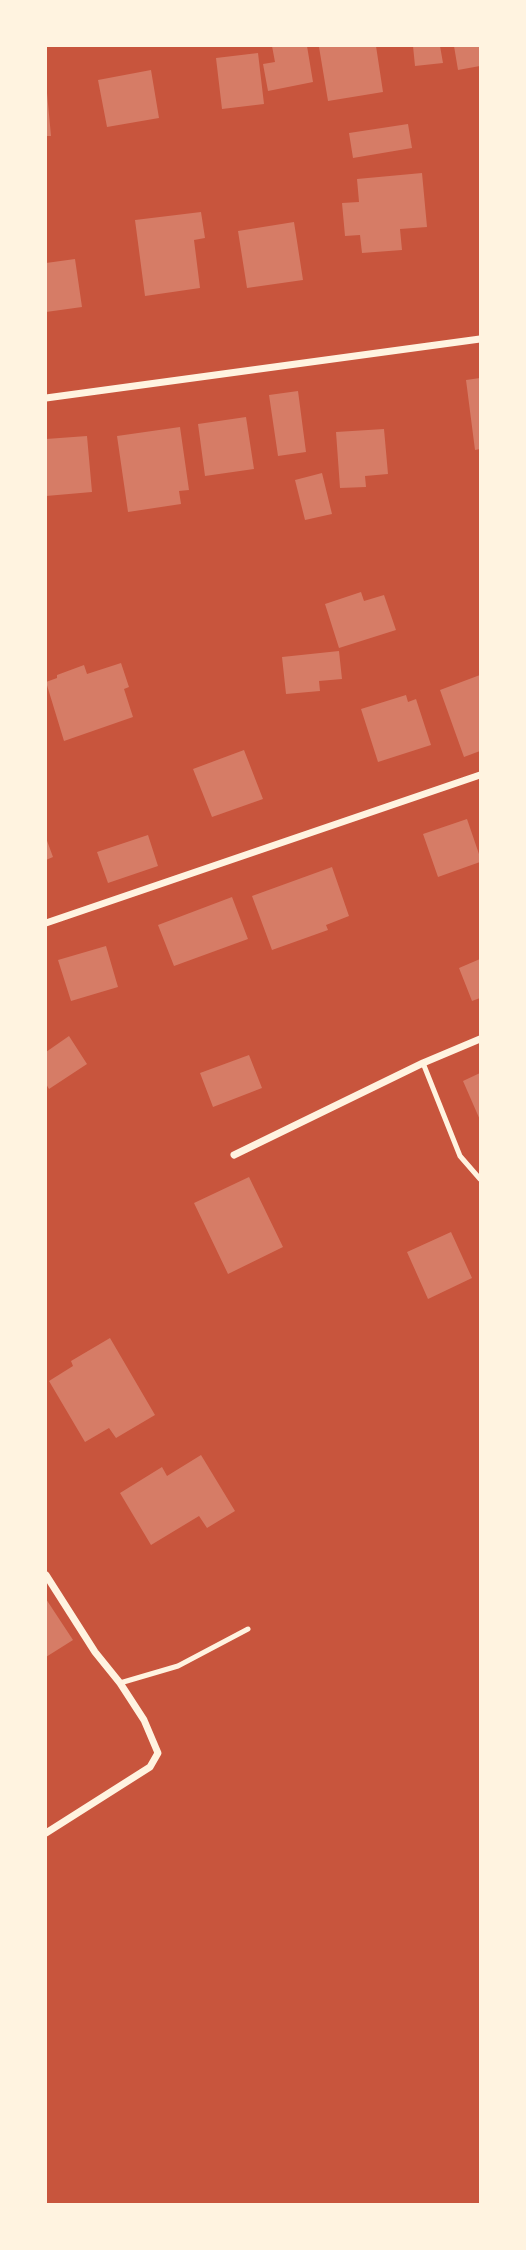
<!DOCTYPE html>
<style>
body{margin:0}
#map{position:relative;width:526px;height:2250px;overflow:hidden;background:#c8553d;font-family:Overpass,sans-serif}
canvas{display:block}
.frame{position:absolute;inset:0;border:47px solid #fff3e0;pointer-events:none}
</style>
<div id="map">
<canvas width="526" height="2250"></canvas>
<div class="frame"></div>
</div>
<script>
const ctx = document.querySelector('canvas').getContext('2d');
ctx.lineJoin = 'round';
function fillPath(path, color) {
  ctx.fillStyle = color;
  ctx.fill(path, 'evenodd');
}
function poly(rows) {
  const path = new Path2D();
  for (const r of rows) {
    path.moveTo(r[0], r[1]);
    for (let i = 2; i < r.length; i += 2) path.lineTo(r[i], r[i + 1]);
  }
  return path;
}
function trace(path, color, width, dash) {
  ctx.strokeStyle = color;
  ctx.lineWidth = width;
  ctx.lineCap = dash ? 'butt' : 'round';
  ctx.setLineDash(dash || []);
  ctx.stroke(path);
}
fillPath(poly([
 [272,46,307,46,313,82,268,91,263,64,275,62],
 [329,46,376,46,383,92,328,101,319,47],
 [413,46,440,46,443,63,415,66],
 [454,46,480,46,480,66,458,70],
 [258,53,264,104,222,109,216,58],
 [151,70,159,118,107,127,98,80],
 [46,93,47,93,51,136,46,136],
 [408,124,412,148,353,158,349,133],
 [422,173,427,227,400,229,402,250,362,253,360,235,345,236,342,203,359,202,357,179],
 [201,212,205,238,194,240,200,288,145,296,135,220],
 [294,222,303,280,247,288,238,231],
 [75,259,82,307,46,312,46,263],
 [480,378,480,449,475,450,466,380],
 [298,391,306,452,278,456,269,395],
 [246,417,254,469,205,476,198,424],
 [180,427,189,490,179,491,181,504,128,512,117,436],
 [384,429,388,474,365,476,366,487,340,488,336,432],
 [87,436,92,492,46,496,46,439],
 [322,473,332,514,305,520,295,480],
 [361,592,364,601,384,595,396,630,339,648,325,604],
 [339,651,342,679,319,681,320,691,286,694,282,657],
 [121,663,129,687,124,689,133,717,64,741,46,682,57,678,57,675,84,665,87,674],
 [480,675,480,751,464,757,440,690],
 [406,695,408,702,416,699,431,745,378,762,361,709],
 [244,750,263,799,212,817,193,769],
 [467,819,480,857,480,862,438,877,423,834],
 [148,835,158,866,108,883,97,852],
 [46,838,53,857,46,860],
 [332,867,349,916,326,925,328,930,272,950,252,896],
 [232,897,248,939,174,966,158,925],
 [106,946,118,987,71,1001,58,960],
 [480,959,480,998,472,1001,459,968],
 [69,1036,87,1064,49,1089,46,1084,46,1052],
 [249,1055,262,1088,213,1107,200,1073],
 [480,1073,480,1120,463,1081],
 [249,1177,283,1247,228,1274,194,1203],
 [451,1232,472,1278,428,1299,407,1252],
 [110,1338,155,1415,116,1438,109,1428,85,1442,49,1381,73,1366,71,1361],
 [201,1455,235,1511,207,1528,199,1516,151,1545,120,1493,162,1467,167,1476],
 [46,1599,73,1640,46,1657]
]), '#d67c66');
trace(poly([
 [423,1063,460,1156,480,1179],
 [120,1683,178,1666,248,1629]
]), '#fff3e0', 5);
trace(poly([
 [46,398,480,339],
 [46,923,480,775],
 [234,1155,423,1063,480,1039],
 [46,1575,95,1652,120,1683,144,1720,158,1753,150,1767,46,1833]
]), '#fff3e0', 7);
</script>
